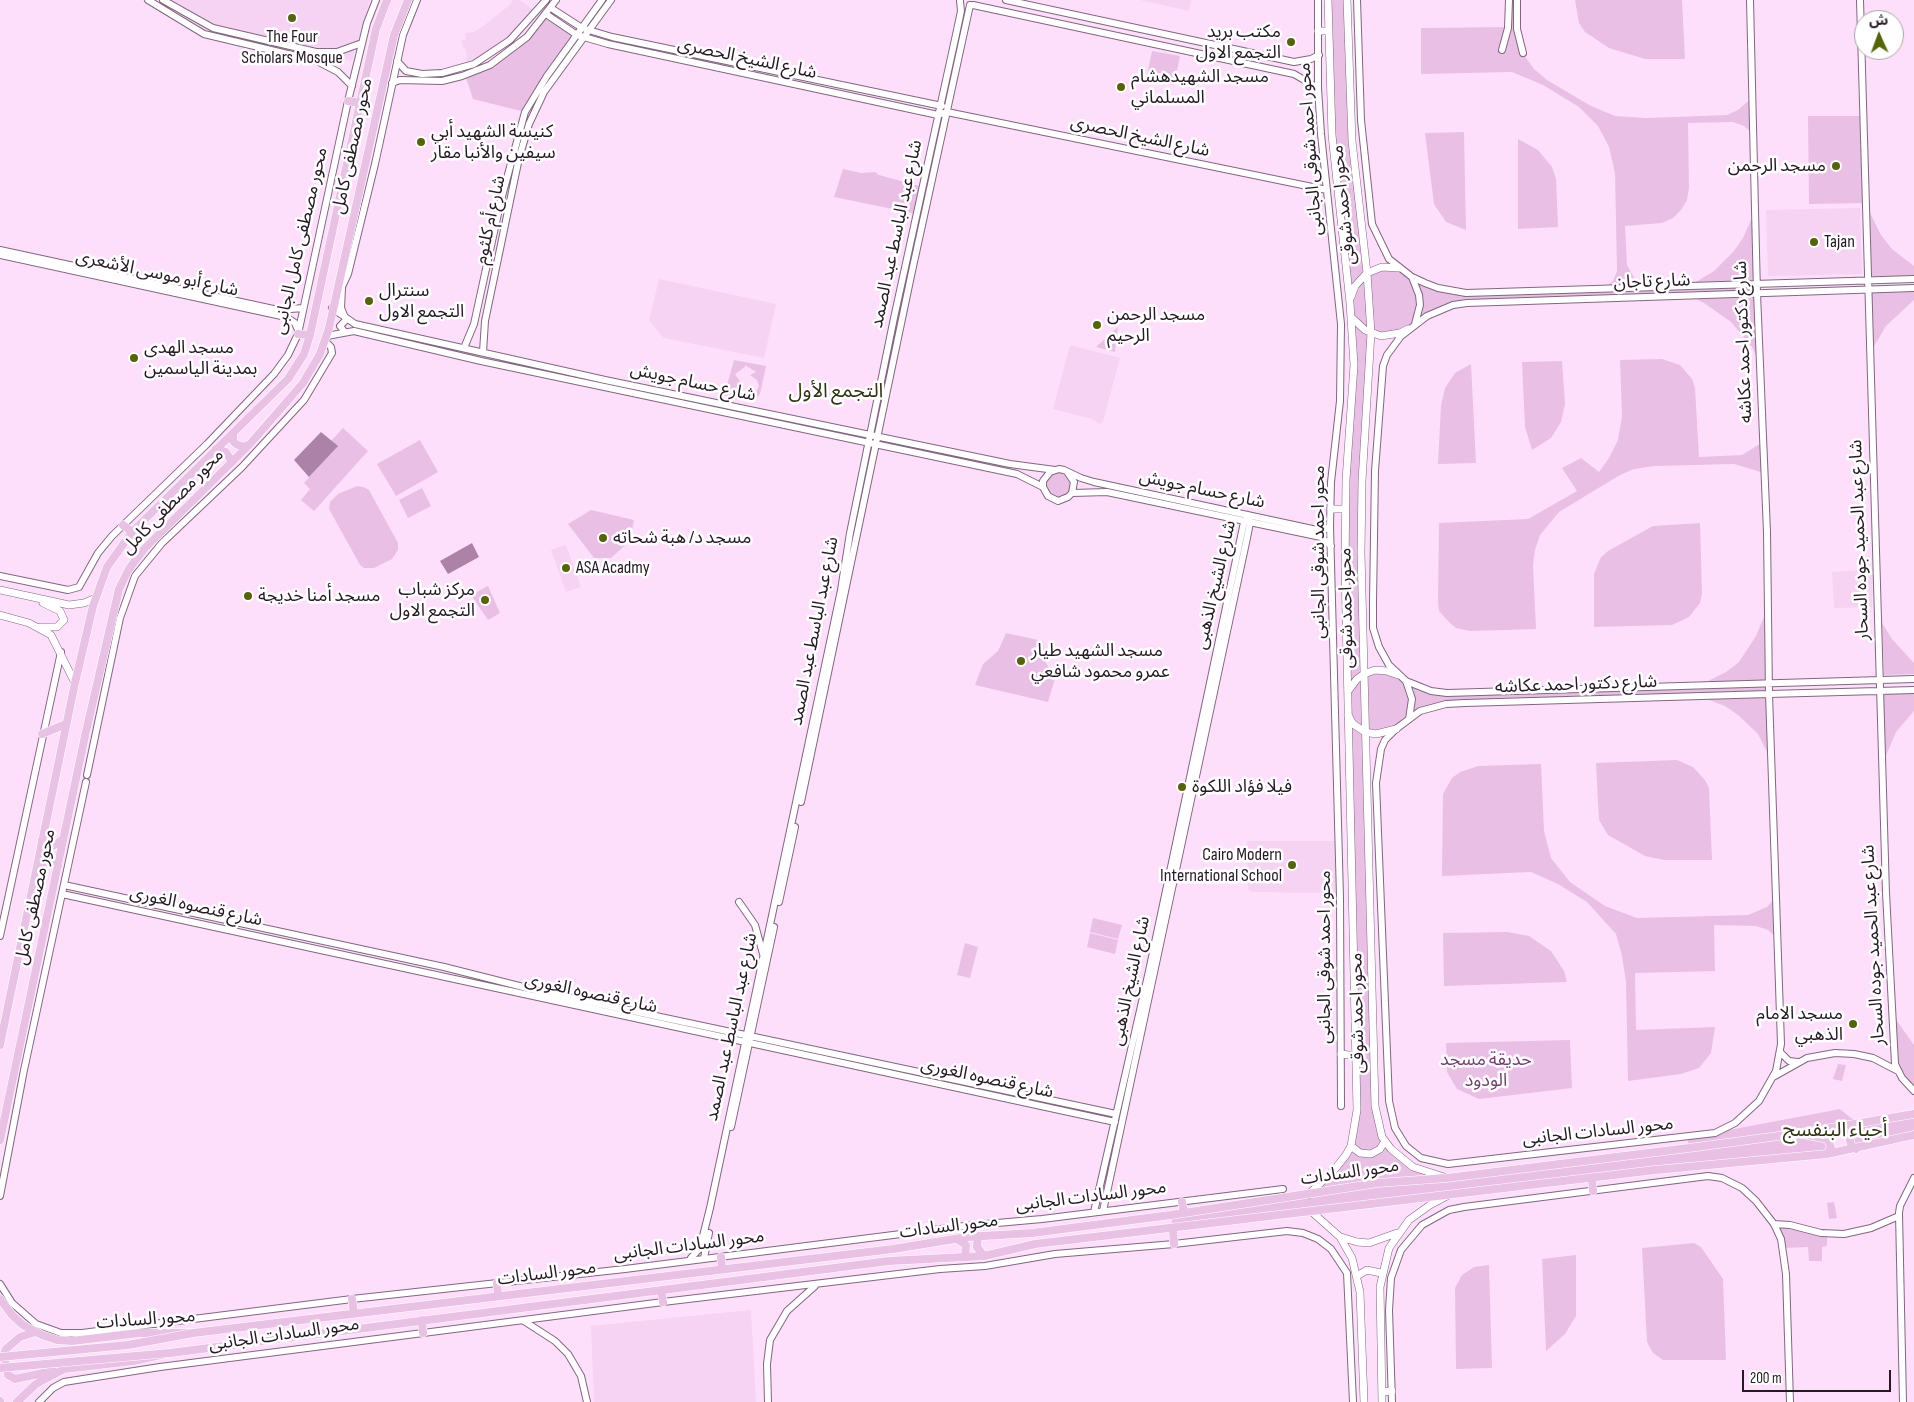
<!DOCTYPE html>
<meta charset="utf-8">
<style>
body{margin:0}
#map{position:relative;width:1914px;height:1402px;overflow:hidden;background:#fedffb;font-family:"Sofia Sans Condensed","Noto Sans Arabic",sans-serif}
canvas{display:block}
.north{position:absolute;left:1854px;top:10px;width:50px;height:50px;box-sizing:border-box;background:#fff;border:1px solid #a8a3a7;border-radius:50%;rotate:358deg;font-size:14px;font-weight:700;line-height:20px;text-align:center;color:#251a24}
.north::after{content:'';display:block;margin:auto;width:18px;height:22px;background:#566408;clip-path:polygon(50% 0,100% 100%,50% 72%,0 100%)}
.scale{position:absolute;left:1742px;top:1370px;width:149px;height:22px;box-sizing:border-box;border:2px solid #251a24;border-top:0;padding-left:6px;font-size:15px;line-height:18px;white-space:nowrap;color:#251a24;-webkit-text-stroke:4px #fff;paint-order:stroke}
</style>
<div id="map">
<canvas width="1914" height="1402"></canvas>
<div class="north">ش</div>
<div class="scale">200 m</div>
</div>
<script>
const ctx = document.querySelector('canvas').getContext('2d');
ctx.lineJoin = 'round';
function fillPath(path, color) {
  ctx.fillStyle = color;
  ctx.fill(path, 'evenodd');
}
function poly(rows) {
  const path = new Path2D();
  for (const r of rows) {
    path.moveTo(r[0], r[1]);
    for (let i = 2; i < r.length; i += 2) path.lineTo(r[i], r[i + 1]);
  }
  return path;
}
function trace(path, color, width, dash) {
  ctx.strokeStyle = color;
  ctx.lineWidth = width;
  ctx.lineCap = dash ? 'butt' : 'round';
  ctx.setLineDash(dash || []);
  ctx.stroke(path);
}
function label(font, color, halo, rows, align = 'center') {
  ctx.font = font + ' "Sofia Sans Condensed","Noto Sans Arabic",sans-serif';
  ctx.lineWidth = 5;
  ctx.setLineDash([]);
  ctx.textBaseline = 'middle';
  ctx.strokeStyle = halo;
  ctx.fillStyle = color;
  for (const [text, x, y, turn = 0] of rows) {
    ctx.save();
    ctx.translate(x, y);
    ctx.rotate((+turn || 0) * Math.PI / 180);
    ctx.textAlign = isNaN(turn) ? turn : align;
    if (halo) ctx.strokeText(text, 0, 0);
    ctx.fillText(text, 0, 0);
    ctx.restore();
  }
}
fillPath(poly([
 [158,0,370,0,352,61,230,37,201,28],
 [512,0,520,0,536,12,520,30,481,57,467,63,466,49,463,48,462,40,466,40,465,33,474,32,482,27,511,4],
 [1140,0,1191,0,1189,11],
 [1860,208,1862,274,1768,276,1766,210],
 [659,279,776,304,764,358,664,338,649,321],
 [1070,345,1120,358,1103,421,1100,424,1092,419,1053,409],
 [566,545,581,587,566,592,551,550],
 [1873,569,1872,607,1834,608,1832,572],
 [1247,841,1336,841,1338,893,1251,892,1248,889],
 [751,1310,756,1402,594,1402,591,1326]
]), '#f6d2f3');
fillPath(poly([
 [1328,0,1348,0,1350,113,1367,273,1391,266,1452,291,1605,288,1613,281,1617,271,1615,173,1609,147,1598,126,1579,107,1543,85,1512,72,1421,74,1421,28,1508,27,1509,0,1517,0,1517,29,1524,55,1534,69,1547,80,1591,106,1615,116,1646,118,1727,115,1738,110,1752,98,1753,134,1744,126,1733,122,1688,123,1689,188,1687,200,1681,210,1673,218,1662,223,1625,226,1627,265,1636,281,1641,285,1689,286,1714,271,1734,251,1743,238,1755,211,1759,361,1752,347,1731,322,1704,303,1689,295,1453,305,1400,333,1371,334,1364,454,1364,674,1387,671,1431,691,1698,686,1726,672,1739,662,1756,636,1768,607,1771,760,1758,734,1738,715,1725,706,1699,696,1433,706,1396,729,1365,732,1374,1087,1382,1137,1401,1159,1447,1178,1689,1147,1687,1138,1840,1109,1851,1118,1865,1123,1914,1113,1914,1135,1853,1147,1852,1127,1802,1133,1826,1138,1830,1150,1173,1229,1171,1215,1308,1195,1346,1155,1356,1126,1345,568,1354,365,1332,135],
 [1575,0,1682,0,1685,59,1645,59,1609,48,1585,32,1579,23],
 [546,14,577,35,525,112,473,99,465,75,503,57],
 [1152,51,1180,56,1174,85,1146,80],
 [1808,116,1864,116,1865,203,1881,235,1892,249,1914,266,1914,279,1868,280,1865,203,1809,204],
 [1464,132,1466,230,1446,222,1434,204,1425,133],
 [1518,139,1538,150,1552,167,1556,179,1558,227,1518,229],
 [843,169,861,173,875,172,879,175,923,187,917,214,834,197],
 [1914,288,1914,300,1886,326,1870,353,1868,290],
 [1118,327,1115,352,1096,347],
 [1662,359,1680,365,1692,379,1695,388,1699,457,1742,455,1763,442,1764,473,1734,464,1654,466,1634,469,1620,475,1559,512,1540,535,1535,550,1533,565,1536,629,1470,631,1456,628,1449,622,1439,611,1438,602,1439,523,1528,519,1577,491,1562,468,1581,458,1599,472,1609,458,1618,440,1622,416,1620,360],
 [734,360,766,366,760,394,756,399,749,401,724,396],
 [745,365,756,372,750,375,757,380,759,386,756,393,749,394,743,392,741,383,735,374,745,367],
 [1562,361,1565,404,1561,422,1551,438,1532,450,1525,427,1522,362],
 [1471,364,1476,463,1438,464,1441,405,1445,388,1455,373],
 [343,428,368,451,314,511,301,500,310,489,304,483,337,446,331,441],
 [420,440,438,472,396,496,377,464],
 [1064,470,1074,482,1068,497,1052,499,1043,481,1046,476],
 [357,486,364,487,369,490,398,543,398,550,392,559,374,568,364,568,360,565,329,509,330,502,338,494],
 [422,488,431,506,408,518,399,500],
 [591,510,634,520,630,541,611,558,594,558,568,524],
 [1700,523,1702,594,1700,603,1689,617,1672,625,1594,627,1594,574,1601,557,1608,551,1653,526],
 [488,586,500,613,488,620,471,595],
 [1882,623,1892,639,1914,663,1914,674,1884,675],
 [1006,633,1043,641,1045,661,1055,679,1048,702,975,685,983,664,998,651],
 [1914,690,1914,711,1896,732,1885,758,1879,691],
 [1677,760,1693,767,1705,780,1709,788,1712,860,1664,860,1645,856,1608,835,1599,820,1596,763],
 [1541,764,1544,831,1551,858,1570,882,1605,906,1637,918,1748,915,1767,907,1776,897,1777,938,1768,930,1756,926,1714,925,1715,971,1635,973,1636,1030,1715,1027,1711,1053,1699,1068,1681,1074,1628,1081,1626,982,1622,956,1616,934,1587,902,1558,884,1531,872,1442,876,1443,794,1452,778,1460,772,1478,766],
 [1093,918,1122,925,1118,939,1090,932],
 [1507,932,1529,936,1551,951,1564,971,1567,982,1444,986,1443,933],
 [1090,933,1118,940,1115,954,1087,947],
 [965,943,978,947,970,978,957,975],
 [1892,1014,1914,1045,1914,1091,1896,1067],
 [1570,1040,1572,1088,1479,1099,1457,1089,1447,1072,1446,1043],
 [1838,1064,1846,1065,1842,1081,1833,1079],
 [1834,1202,1837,1218,1829,1219,1827,1203],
 [1780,1224,1827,1233,1827,1246,1822,1247,1822,1261,1809,1261,1808,1247,1783,1248,1778,1230],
 [1694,1243,1701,1247,1723,1279,1726,1360,1663,1360,1653,1353,1647,1342,1642,1248],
 [1576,1255,1576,1316,1565,1334,1546,1351,1542,1259],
 [1489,1265,1492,1368,1456,1369,1455,1288,1462,1275,1474,1267]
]), '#eabfe6');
fillPath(poly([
 [321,432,338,446,309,477,294,460],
 [472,543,479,557,448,574,440,561]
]), '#ac82a9');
const tertiary = poly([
 [148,0,204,34,317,61,338,72,352,86],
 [163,0,213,28,316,52,337,52,362,43],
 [1006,0,1294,62,1311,59,1319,55],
 [1318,0,1318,88,1321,134,1341,324,1340,401,1331,482,1330,526,1340,897,1341,1106],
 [1357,0,1361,120,1372,224,1389,259,1412,277,1425,283,1438,288,1466,293,1914,279],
 [1517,0,1517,29,1523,53],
 [1750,0,1757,293,1767,532,1769,694,1781,1044,1776,1071,1759,1101,1735,1123,1715,1133,1448,1164,1421,1158,1406,1146,1395,1128,1389,1101,1376,783,1381,749,1385,740,1396,729,1420,711,1446,704,1465,703,1769,694,1914,690],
 [1860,0,1886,893,1895,1064,1902,1078,1914,1091],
 [973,5,1294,74,1318,88],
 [551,8,582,28,612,37,942,106],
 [546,14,577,35,608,44,938,115,947,112,1327,190],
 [1502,50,1508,28,1509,0],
 [397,61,406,71,422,74,442,73,474,64,510,40,546,0],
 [392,83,400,80,442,81,462,76,490,65,527,37,556,0],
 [0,250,278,310,303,308],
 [0,255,286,317,295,323,298,330],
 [1412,277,1419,295,1420,305,1415,324],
 [342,288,341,308,346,320,340,326,344,331],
 [1914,288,1467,303,1453,305,1427,316,1401,336,1387,355,1383,366,1375,471,1373,602,1373,628,1379,647,1389,665,1406,681,1431,691,1447,693,1914,679],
 [337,294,341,289,348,274,375,164,403,35,417,0],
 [332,308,355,324,605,380,1010,464,1055,470],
 [327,336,354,331,481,361,1017,474,1043,487],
 [464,348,474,324,501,200,525,112,547,76,602,0],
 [483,352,485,321,519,158,529,124,544,92,611,0],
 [1068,473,1074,482,1072,493,1068,497,1058,501,1048,496,1043,487,1043,481,1050,472,1059,469,1064,470,1081,478,1094,482,1317,530,1324,530,1330,526],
 [1072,493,1107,492,1321,537,1331,546],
 [0,576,68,590,79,587,98,553,112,536,207,444,274,374,288,355,298,334,348,101,367,23,376,0],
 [1406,681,1412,699,1409,719],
 [87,775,120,618,135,576,162,543,242,467,304,400,332,353,331,347,325,341],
 [801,802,911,276,970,5],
 [64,885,444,967,543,992,1116,1114],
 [62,894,1115,1122],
 [739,902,755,925,763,954],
 [779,902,795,827],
 [0,936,61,652],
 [1780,1052,1789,1061,1798,1062],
 [1775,1076,1807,1058,1835,1053,1854,1054,1873,1058,1898,1071],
 [731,1127,774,927],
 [0,1196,24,1070,86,782],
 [1103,1211,1247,538,1250,523,1248,515],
 [1094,1212,1149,971,1244,522,1248,515],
 [1774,1224,1790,1225,1821,1233,1844,1234,1871,1228,1899,1216],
 [691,1258,700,1248,710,1208,841,590,850,533,894,318,957,30,961,11,960,1],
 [704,1258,709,1233],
 [0,1284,12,1303,36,1324,61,1333,82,1333,352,1299,625,1269,964,1226,1042,1219,1283,1189],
 [524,1321,555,1341,568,1354,581,1376,587,1402],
 [39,1402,53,1388,64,1382,160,1367,663,1302,940,1269,985,1266,1055,1254,1174,1244,1287,1231,1303,1233,1318,1239,1331,1249,1347,1273,1353,1402],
 [768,1402,767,1364,770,1340,787,1311,815,1286],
 [1392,1402,1389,1310,1391,1278,1401,1250,1422,1225,1449,1210,1464,1207,1708,1176,1722,1178,1742,1188,1756,1201,1774,1224,1781,1239,1786,1274,1790,1402],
 [1903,1402,1899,1213,1900,1206,1914,1178]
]);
const secondary = poly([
 [1347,0,1352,141,1367,273,1371,333,1362,481,1361,553,1375,1106,1382,1137,1391,1149,1413,1167,1444,1177],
 [1318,31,1328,31],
 [1351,297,1355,286,1367,273,1382,267,1399,268],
 [1351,317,1365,330,1381,336,1400,333,1408,329],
 [1331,509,1345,509],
 [0,590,69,605,84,603,96,598],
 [0,615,29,623,51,635,75,683],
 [40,627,57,627,64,620,60,611,43,603],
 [1348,691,1357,679,1364,674,1375,670,1387,671,1398,675],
 [1348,715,1353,724,1365,732,1376,734,1396,729],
 [1341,1054,1356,1056],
 [1351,1146,1360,1153,1371,1154,1380,1149,1385,1141],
 [1308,1195,1334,1170,1346,1155,1351,1146,1357,1110,1345,568,1346,480,1354,365,1350,303,1332,135,1328,0],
 [1312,1212,1340,1237,1352,1258,1360,1292,1364,1402],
 [1341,1237,1357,1242,1369,1243,1397,1233],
 [1357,1276,1367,1270,1381,1273],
 [1382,1392,1392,1391],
 [1382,1402,1380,1287,1389,1248,1409,1220,1430,1205,1447,1196]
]);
const primary = poly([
 [348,101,360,103],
 [298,334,310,335],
 [233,433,233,441,236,444,243,447,248,445],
 [216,449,226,452,232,462],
 [123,525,132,532],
 [42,734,66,724],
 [42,840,53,846,63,839],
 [37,866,47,861,58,866],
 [0,1045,75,683,93,606,107,567,132,532,288,379,304,354,310,335,376,29,387,0],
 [1854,1125,1849,1136,1851,1145,1856,1149],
 [1802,1134,1828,1139,1831,1148,1827,1154],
 [0,1140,85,736,119,589,129,569,144,549,250,444,303,383,320,354,329,328,394,35,408,0],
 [1592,1178,1593,1191],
 [1182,1202,1184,1213],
 [1173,1229,1174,1244],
 [978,1236,977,1247,984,1256],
 [957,1239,966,1245,965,1257],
 [721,1257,722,1268],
 [497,1283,498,1295],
 [661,1290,663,1302],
 [0,1299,12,1315,23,1325,42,1335,57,1340,72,1341,139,1333,193,1333,893,1249,967,1237,1032,1233,1171,1215,1378,1183,1447,1178,1689,1148,1801,1133,1914,1114],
 [352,1299,354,1313],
 [422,1320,423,1333],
 [35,1332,20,1337,6,1349,4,1354,8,1375,15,1379,53,1371],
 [0,1401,0,1402],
 [17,1402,36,1384,64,1369,133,1361,170,1353,889,1261,984,1256,1035,1244,1655,1170,1827,1154,1914,1135]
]);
trace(tertiary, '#81677f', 8);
trace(secondary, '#81677f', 8);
trace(primary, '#fff', 9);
trace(tertiary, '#fff', 6);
trace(secondary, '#fff', 7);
trace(primary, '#e8c1e5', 8);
const primaryBridge = poly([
 [0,1357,128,1345,193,1333],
 [0,1368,170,1353]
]);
trace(primaryBridge, '#fff', 9, []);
trace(primaryBridge, '#e8c1e5', 8);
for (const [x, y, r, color] of [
 [292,18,5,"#566408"],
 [1291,42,5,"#566408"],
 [1121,87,5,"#566408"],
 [421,142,5,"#566408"],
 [1836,166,5,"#566408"],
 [1814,242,5,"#566408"],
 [369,301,5,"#566408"],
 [1097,325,5,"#566408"],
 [134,358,5,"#566408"],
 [603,538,5,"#566408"],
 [566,568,5,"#566408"],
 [248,596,5,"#566408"],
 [485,600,5,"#566408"],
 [1021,661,5,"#566408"],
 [1182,787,5,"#566408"],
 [1292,865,5,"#566408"],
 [1853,1024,5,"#566408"]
]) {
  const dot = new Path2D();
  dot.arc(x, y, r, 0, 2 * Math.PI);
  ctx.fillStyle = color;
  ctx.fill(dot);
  trace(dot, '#fff', 2);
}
label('18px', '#251a24', '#fff', [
 ["مكتب بريد",1281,32,"right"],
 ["التجمع الاول",1281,53,"right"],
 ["The Four",292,37,"center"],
 ["Scholars Mosque",292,58,"center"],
 ["مسجد الشهيدهشام",1131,77],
 ["المسلماني",1131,98],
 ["كنيسة الشهيد أبي",431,132],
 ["سيفين والأنبا مقار",431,153],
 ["مسجد الرحمن",1826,166,"right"],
 ["Tajan",1824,242],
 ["سنترال",379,291],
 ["التجمع الاول",379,312],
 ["مسجد الرحمن",1107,315],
 ["الرحيم",1107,336],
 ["مسجد الهدى",144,348],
 ["بمدينة الياسمين",144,369],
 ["مسجد د/ هبة شحاته",613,538],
 ["ASA Acadmy",576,568],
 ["مركز شباب",475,590,"right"],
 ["التجمع الاول",475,611,"right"],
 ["مسجد أمنا خديجة",258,596],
 ["مسجد الشهيد طيار",1031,651],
 ["عمرو محمود شافعي",1031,672],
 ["فيلا فؤاد اللكوة",1192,787],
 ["Cairo Modern",1282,855,"right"],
 ["International School",1282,876,"right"],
 ["مسجد الامام",1843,1014,"right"],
 ["الذهبي",1843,1035,"right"]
], 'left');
label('18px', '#251a24', '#fff', [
 ["شارع الشيخ الحصرى",747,59,12],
 ["شارع الشيخ الحصرى",1140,137,12],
 ["محور مصطفى كامل",353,146,-78],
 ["محور احمد شوقى الجانبى",1311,149,-94],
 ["محور احمد شوقى",1344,205,-96],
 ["شارع أم كلثوم",491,220,-78],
 ["شارع عبد الباسط عبد الصمد",897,234,-78],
 ["محور مصطفى كامل الجانبى",301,241,-77],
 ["شارع أبو موسى الأشعرى",157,274,12],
 ["شارع تاجان",1652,282,-2],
 ["شارع دكتور احمد عكاشه",1744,342,-92],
 ["شارع حسام جويش",693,383,12],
 ["شارع حسام جويش",1202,490,12],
 ["محور مصطفى كامل",173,502,-46],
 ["شارع عبد الحميد جوده السحار",1860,540,-92],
 ["محور احمد شوقى الجانبى",1319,552,-90],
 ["شارع الشيخ الذهبى",1216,585,-77],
 ["محور احمد شوقى",1347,608,-91],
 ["شارع عبد الباسط عبد الصمد",815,631,-79],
 ["شارع دكتور احمد عكاشه",1576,685,-2],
 ["محور مصطفى كامل",36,897,-78],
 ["شارع قنصوه الغورى",196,907,12],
 ["شارع عبد الحميد جوده السحار",1874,945,-93],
 ["محور احمد شوقى الجانبى",1325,957,-90],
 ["شارع الشيخ الذهبى",1131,981,-78],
 ["شارع قنصوه الغورى",591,994,12],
 ["محور احمد شوقى",1358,1013,-91],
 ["شارع عبد الباسط عبد الصمد",732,1027,-78],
 ["شارع قنصوه الغورى",987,1079,12],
 ["محور السادات الجانبى",1598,1132,-6],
 ["محور السادات",1350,1173,-8],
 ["محور السادات الجانبى",1091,1197,-7],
 ["محور السادات",949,1227,-7],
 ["محور السادات الجانبى",689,1246,-7],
 ["محور السادات",547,1274,-7],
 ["محور السادات",146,1320,-4],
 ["محور السادات الجانبى",284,1335,-8]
]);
label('18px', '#753f73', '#fff', [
 ["حديقة مسجد",1486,1060],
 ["الودود",1486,1081]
]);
label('20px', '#2f360f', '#fff', [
 ["التجمع الأول",836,392],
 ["أحياء البنفسج",1835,1131]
]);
</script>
